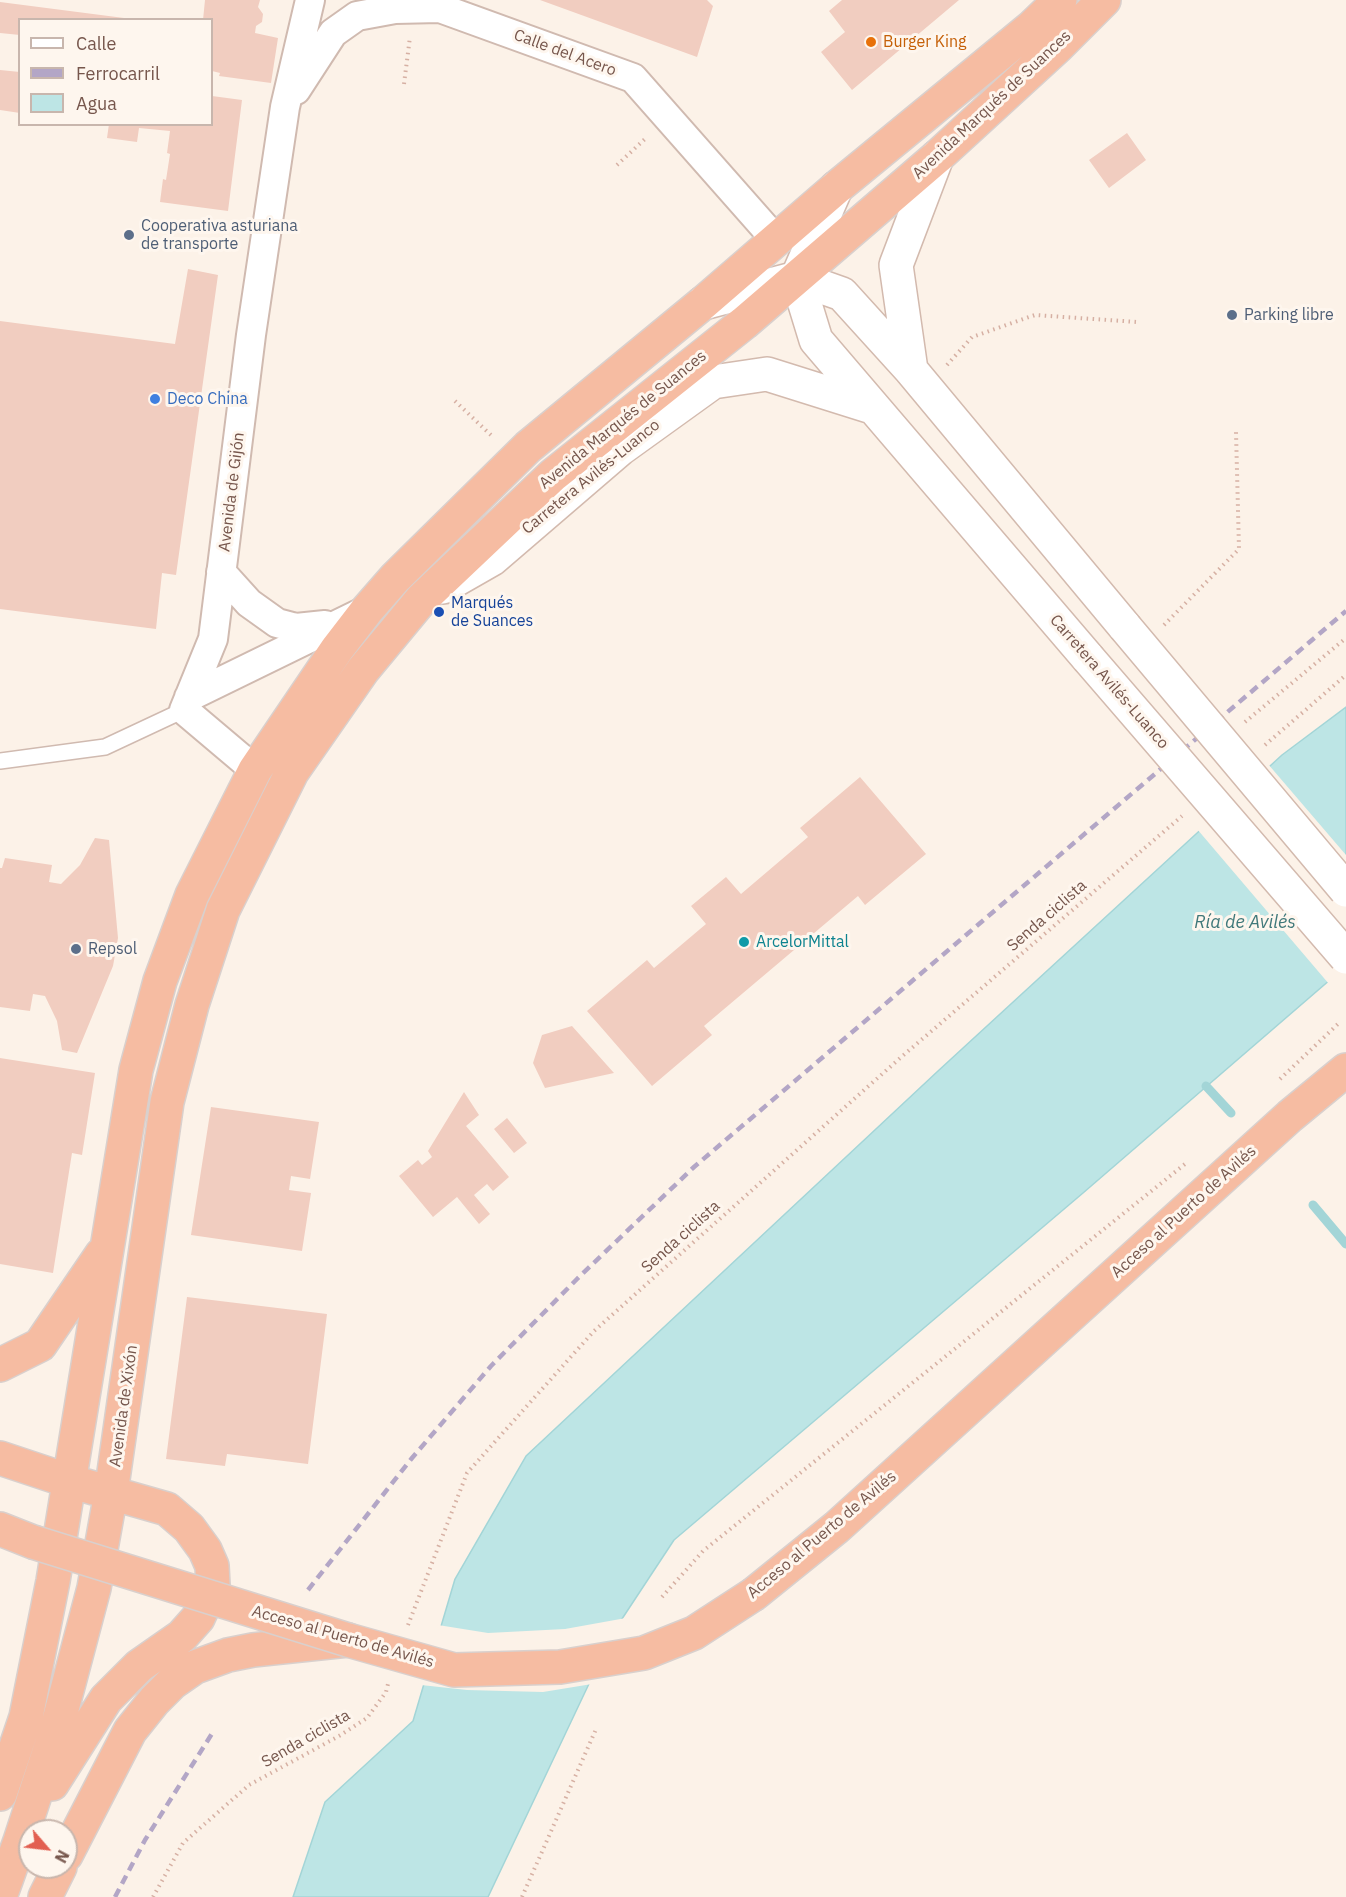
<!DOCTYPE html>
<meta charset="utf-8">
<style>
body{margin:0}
#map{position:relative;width:1346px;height:1897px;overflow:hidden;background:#fcf2e8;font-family:"IBM Plex Sans",sans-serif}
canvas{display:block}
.legend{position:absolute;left:18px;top:18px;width:195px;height:108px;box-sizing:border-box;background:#fef6ee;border:2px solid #c8b6ad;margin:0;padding:8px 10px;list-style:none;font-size:18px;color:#76564c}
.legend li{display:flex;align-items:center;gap:12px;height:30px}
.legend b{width:30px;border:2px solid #c8b6ad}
.north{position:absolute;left:18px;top:1819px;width:60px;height:60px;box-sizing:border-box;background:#fef6ee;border:2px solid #c8b6ad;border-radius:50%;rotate:118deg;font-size:16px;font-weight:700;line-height:24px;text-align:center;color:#76564c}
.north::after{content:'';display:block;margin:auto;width:21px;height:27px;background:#e25f51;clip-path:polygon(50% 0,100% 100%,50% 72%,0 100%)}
</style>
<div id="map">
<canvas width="1346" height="1897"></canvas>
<ul class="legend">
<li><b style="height:8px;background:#fff"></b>Calle</li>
<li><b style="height:8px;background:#b3a6c6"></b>Ferrocarril</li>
<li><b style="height:16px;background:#bde5e5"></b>Agua</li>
</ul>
<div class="north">N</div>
</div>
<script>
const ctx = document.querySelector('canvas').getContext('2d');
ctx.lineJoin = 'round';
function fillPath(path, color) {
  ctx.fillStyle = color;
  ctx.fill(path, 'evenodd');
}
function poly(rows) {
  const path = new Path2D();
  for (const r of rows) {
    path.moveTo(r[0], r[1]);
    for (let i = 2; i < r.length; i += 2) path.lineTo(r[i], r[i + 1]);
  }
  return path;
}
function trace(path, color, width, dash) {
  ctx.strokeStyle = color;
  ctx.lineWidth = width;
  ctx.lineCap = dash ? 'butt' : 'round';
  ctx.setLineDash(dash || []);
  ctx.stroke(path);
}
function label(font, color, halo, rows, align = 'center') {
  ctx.font = font + ' "IBM Plex Sans",sans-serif';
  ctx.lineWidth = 6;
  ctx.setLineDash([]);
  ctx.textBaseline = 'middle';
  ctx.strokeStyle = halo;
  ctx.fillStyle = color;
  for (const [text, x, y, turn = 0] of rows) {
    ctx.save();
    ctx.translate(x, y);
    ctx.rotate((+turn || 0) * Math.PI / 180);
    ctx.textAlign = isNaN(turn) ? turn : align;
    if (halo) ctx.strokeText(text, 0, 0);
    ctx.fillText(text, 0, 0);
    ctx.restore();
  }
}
const water = poly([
 [1346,707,1346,966,1083,1193,674,1540,614,1631,488,1897,293,1897,325,1802,413,1721,455,1579,526,1456,938,1071,1282,755,1346,707]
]);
fillPath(water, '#bde5e5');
trace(water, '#a3d5d7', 1.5);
fillPath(poly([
 [1268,764,1346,855,1346,970,1329,984,1197,829],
 [626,1618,617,1632,592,1684,543,1692,467,1690,421,1685,438,1625,488,1633,565,1629]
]), '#fcf2e8');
trace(poly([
 [1206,1086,1231,1113],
 [1313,1205,1346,1244]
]), '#a3d5d7', 9);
fillPath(poly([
 [205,0,260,0,258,7,263,14,262,22,256,26,255,33,278,38,271,83,219,76,220,73,212,71,212,20,203,20],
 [540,0,707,0,713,6,697,57],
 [842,0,959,0,852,90,821,52,845,32,829,11],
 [0,2,124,18,124,20,20,20,20,35,0,33],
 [0,70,20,72,20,113,0,110],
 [212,96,242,100,228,211,160,202,163,179,166,180,170,154,167,153,170,131,139,128,137,142,107,138,109,124,212,124],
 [1127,133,1146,160,1109,188,1089,160],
 [188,269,218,275,176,575,162,573,156,629,0,609,0,321,175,344],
 [860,777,926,854,865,905,858,896,704,1026,712,1035,652,1086,587,1011,647,960,654,968,706,924,691,906,726,877,741,894,808,837,800,828],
 [95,838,109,840,118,938,113,966,77,1053,62,1050,57,1021,45,996,33,994,30,1011,0,1007,0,868,2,868,5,858,52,865,49,882,61,884,80,865],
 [572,1026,614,1073,545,1088,533,1063,542,1035],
 [0,1058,95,1073,82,1155,72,1153,53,1273,0,1264],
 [464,1092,479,1115,466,1126,509,1177,493,1191,487,1184,474,1195,490,1214,479,1224,457,1197,433,1217,399,1176,418,1160,422,1165,432,1157,428,1151],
 [211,1107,319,1122,310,1179,291,1176,289,1190,311,1193,302,1251,191,1235],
 [507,1118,527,1143,514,1153,494,1129],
 [187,1297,327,1314,308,1464,227,1454,225,1466,166,1459]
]), '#f1cdc0');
const service = poly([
 [0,761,105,747,184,710]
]);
const minor = poly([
 [296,90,333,33,357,16,395,9,440,8,633,78,776,240],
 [221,572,249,603,277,623,296,628,325,625],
 [189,697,367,610],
 [255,770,184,710,213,639,251,335,285,107,310,0]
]);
const secondary = poly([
 [836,188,797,278,816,340,1088,658],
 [703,303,797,278,842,294,911,370,1125,627],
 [911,370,896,265,937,157],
 [443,587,492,559,620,449,713,382,767,374,872,407]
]);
const trunk = poly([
 [0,1365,40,1345,102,1254],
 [0,1458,69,1481,167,1509,189,1528,205,1550,212,1566,213,1585,198,1618,182,1636,139,1666,106,1699,52,1784],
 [0,1529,33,1542],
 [754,1594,837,1527,1290,1116,1346,1070],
 [0,1794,26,1717,53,1581,136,1070,160,981,192,895,255,770,337,649,367,610,395,578,528,447,703,303,836,188,1032,27,1060,0],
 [66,1855,130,1731,154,1701,172,1683,195,1667,228,1655,253,1650,348,1640],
 [0,1897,20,1841,57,1728,94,1588,111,1493,167,1102,192,1005,223,910,292,772,363,670,421,600,553,475,744,323,937,157,1057,47,1104,0],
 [45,1897,60,1867]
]);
trace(service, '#d0bab0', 18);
trace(minor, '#d0bab0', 32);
trace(secondary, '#d3baae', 36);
trace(trunk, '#d9d0cd', 36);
trace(poly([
 [404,84,410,37],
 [617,165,647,137],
 [947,365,972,337,1035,315,1137,322],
 [455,401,494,438],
 [1164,625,1239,549,1236,432],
 [1245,722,1346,638],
 [1265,745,1346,675],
 [1280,1079,1339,1023],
 [662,1597,703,1551,1185,1164],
 [408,1625,467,1473,594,1331,899,1059,1182,816],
 [153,1897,183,1843,249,1785,339,1736,367,1718,386,1692,388,1684],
 [522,1897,597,1727]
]), '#d6b0a3', 4, [1.5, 4.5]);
trace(service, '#fff', 15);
trace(minor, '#fff', 28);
trace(secondary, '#fff', 33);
trace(trunk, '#f6bca2', 33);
trace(poly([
 [308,1590,412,1458,491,1366,578,1278,694,1167,1346,611],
 [115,1897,145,1840,213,1732]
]), '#b3a6c6', 4.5, [9, 6]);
const secondaryBridge = poly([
 [1125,627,1346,890],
 [1088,658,1346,957]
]);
const trunkBridge = poly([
 [33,1542,348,1640,454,1670,560,1667,644,1653,694,1633,754,1594]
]);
trace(secondaryBridge, '#d3baae', 36, []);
trace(trunkBridge, '#d9d0cd', 36, []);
trace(secondaryBridge, '#fff', 33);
trace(trunkBridge, '#f6bca2', 33);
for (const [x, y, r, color] of [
 [871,42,6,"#e8710a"],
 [129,235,6,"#5c6f8a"],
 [1232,315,6,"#5c6f8a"],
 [155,399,6,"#3f7fe0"],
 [439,612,6,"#1a4fb4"],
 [744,942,6,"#0f9aa8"],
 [76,949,6,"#5c6f8a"]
]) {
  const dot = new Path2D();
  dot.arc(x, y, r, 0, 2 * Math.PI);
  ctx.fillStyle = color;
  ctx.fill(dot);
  trace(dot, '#fef6ee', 2);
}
label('16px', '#c56008', '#fef6ee', [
 ["Burger King",883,42]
], 'left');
label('16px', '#76564c', '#fef6ee', [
 ["Calle del Acero",565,53,20],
 ["Avenida Marqués de Suances",992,105,-43],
 ["Avenida Marqués de Suances",623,420,-39],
 ["Carretera Avilés-Luanco",591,477,-39],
 ["Avenida de Gijón",232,492,-83],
 ["Carretera Avilés-Luanco",1109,682,49],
 ["Senda ciclista",1047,916,-41],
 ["Acceso al Puerto de Avilés",1184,1212,-42],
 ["Senda ciclista",681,1237,-42],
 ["Avenida de Xixón",124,1406,-82],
 ["Acceso al Puerto de Avilés",822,1535,-40],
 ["Acceso al Puerto de Avilés",343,1637,16],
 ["Senda ciclista",306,1739,-30]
]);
label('16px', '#4e5e75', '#fef6ee', [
 ["Cooperativa asturiana",141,226],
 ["de transporte",141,244],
 ["Parking libre",1244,315],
 ["Repsol",88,949]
], 'left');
label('16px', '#366cbe', '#fef6ee', [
 ["Deco China",167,399]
], 'left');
label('16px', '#164399', '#fef6ee', [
 ["Marqués",451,603],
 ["de Suances",451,621]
], 'left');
label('16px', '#0d838f', '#fef6ee', [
 ["ArcelorMittal",756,942]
], 'left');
label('italic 18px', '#40787a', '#fef6ee', [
 ["Ría de Avilés",1245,923]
]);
</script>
